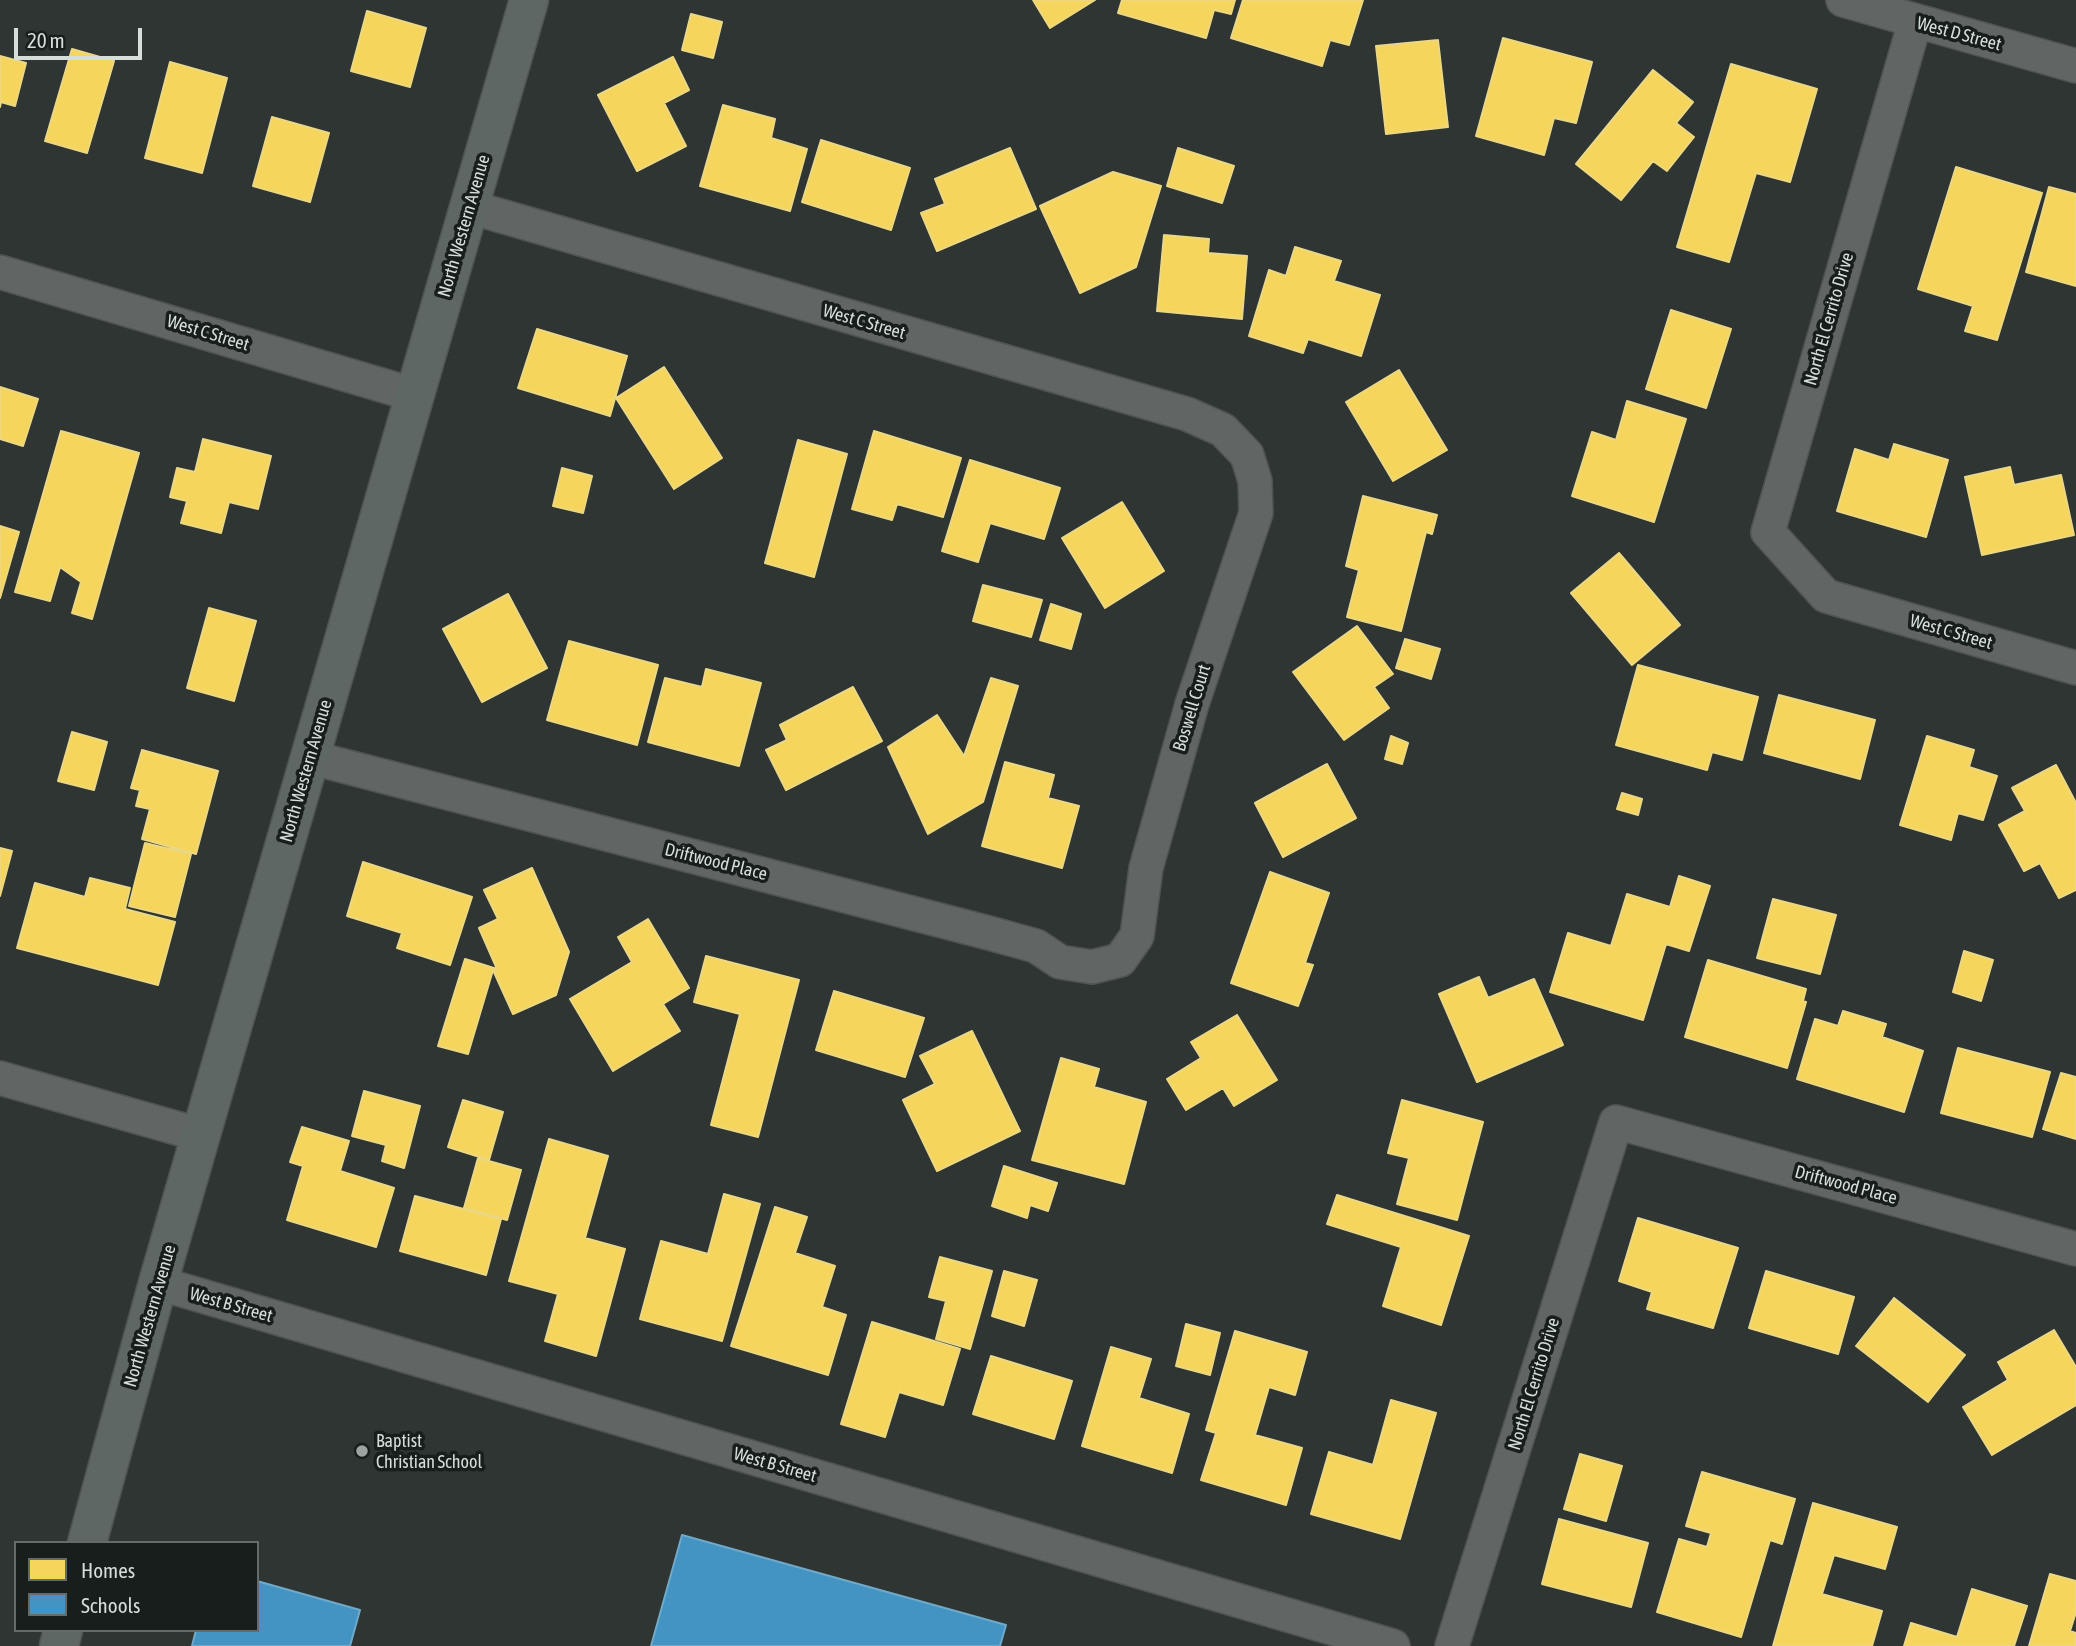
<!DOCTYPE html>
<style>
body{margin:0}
#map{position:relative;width:2076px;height:1646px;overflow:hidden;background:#2f3533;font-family:"Asap Condensed",sans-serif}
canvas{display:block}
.legend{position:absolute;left:14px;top:1541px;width:245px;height:91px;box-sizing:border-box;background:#181e1c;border:2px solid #646b68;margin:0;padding:9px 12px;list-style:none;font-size:21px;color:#d6dedb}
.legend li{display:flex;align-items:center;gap:14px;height:35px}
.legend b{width:35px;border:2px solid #646b68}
.scale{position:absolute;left:14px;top:28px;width:128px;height:32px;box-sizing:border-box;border:4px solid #d6dedb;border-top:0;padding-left:9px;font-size:21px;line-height:24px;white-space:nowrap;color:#d6dedb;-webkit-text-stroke:5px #181e1c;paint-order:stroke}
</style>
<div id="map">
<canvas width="2076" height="1646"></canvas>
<ul class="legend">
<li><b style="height:19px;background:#f6d55c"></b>Homes</li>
<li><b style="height:19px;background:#4393c3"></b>Schools</li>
</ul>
<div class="scale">20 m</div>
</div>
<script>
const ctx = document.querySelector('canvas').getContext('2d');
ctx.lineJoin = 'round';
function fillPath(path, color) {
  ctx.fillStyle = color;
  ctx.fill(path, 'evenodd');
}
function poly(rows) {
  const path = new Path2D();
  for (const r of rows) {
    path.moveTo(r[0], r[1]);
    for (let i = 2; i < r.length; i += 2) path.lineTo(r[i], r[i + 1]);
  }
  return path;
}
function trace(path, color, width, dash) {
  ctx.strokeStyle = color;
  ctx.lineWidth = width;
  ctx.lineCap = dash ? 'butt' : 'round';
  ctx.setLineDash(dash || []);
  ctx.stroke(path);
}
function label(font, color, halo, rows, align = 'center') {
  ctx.font = font + ' "Asap Condensed",sans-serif';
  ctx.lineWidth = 7;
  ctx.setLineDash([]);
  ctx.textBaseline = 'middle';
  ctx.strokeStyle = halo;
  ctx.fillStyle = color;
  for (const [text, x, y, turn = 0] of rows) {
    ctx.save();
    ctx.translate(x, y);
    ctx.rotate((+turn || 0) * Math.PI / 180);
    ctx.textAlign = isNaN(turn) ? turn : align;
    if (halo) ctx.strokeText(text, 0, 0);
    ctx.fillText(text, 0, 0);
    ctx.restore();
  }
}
const homes = poly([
 [1033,0,1095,0,1050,28,1033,0],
 [1122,0,1235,0,1231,14,1214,10,1206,38,1118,13,1122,0],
 [1243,0,1363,0,1349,45,1330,40,1322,66,1231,38,1243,0],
 [367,11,426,28,410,87,351,71,367,11],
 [691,14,722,22,713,58,682,50,691,14],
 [1503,38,1592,62,1576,123,1554,118,1544,155,1476,136,1503,38],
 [1438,40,1448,127,1386,134,1376,46,1438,40],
 [72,49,114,61,87,153,45,141,72,49],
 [0,56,26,63,15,106,1,102,0,107,0,56],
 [673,57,689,90,664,103,686,146,637,171,598,95,673,57],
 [170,62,227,78,202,173,145,158,170,62],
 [1731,64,1817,89,1790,182,1756,173,1729,262,1677,247,1731,64],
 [1653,70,1693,102,1676,123,1694,137,1667,171,1653,161,1621,200,1576,164,1653,70],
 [723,105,775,119,771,138,807,149,790,211,700,186,723,105],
 [272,117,329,133,310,202,253,186,272,117],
 [821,140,910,168,891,230,802,202,821,140],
 [1010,148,1036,209,937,251,921,213,945,204,935,179,1010,148],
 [1178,148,1234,166,1222,203,1167,186,1178,148],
 [1956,167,2042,193,1997,340,1965,331,1973,306,1918,289,1956,167],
 [1113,172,1161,186,1136,267,1080,293,1040,206,1113,172],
 [2049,187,2076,194,2076,286,2026,272,2049,187],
 [1164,235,1209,239,1208,253,1247,256,1242,319,1157,311,1164,235],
 [1295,247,1341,261,1334,281,1380,295,1361,356,1308,339,1303,353,1249,336,1269,270,1286,276,1295,247],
 [1671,310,1731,329,1706,408,1646,389,1671,310],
 [537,329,627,356,610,416,518,388,537,329],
 [664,367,722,458,674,489,616,398,664,367],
 [1399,370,1447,450,1393,481,1346,402,1399,370],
 [0,387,38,399,23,446,0,439,0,387],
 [1627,401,1686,419,1654,522,1572,496,1592,432,1616,440,1627,401],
 [61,431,139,453,92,619,72,613,81,582,60,567,50,601,15,592,61,431],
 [874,431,961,458,943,517,897,504,892,520,852,509,874,431],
 [203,439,271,456,258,509,229,502,221,533,181,523,187,501,170,497,177,468,195,472,203,439],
 [798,440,847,454,814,577,765,563,798,440],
 [1894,444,1948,460,1926,537,1837,511,1855,449,1889,460,1894,444],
 [970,460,1060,488,1044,539,990,523,978,562,942,551,970,460],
 [2010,467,2014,485,2061,475,2074,535,1982,555,1965,477,2010,467],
 [562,468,592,476,583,513,553,506,562,468],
 [1363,496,1437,515,1432,534,1426,532,1401,631,1347,617,1359,570,1346,566,1363,496],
 [1122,502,1164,571,1105,608,1062,538,1122,502],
 [0,526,19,532,0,598,0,526],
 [1619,553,1680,625,1632,665,1571,593,1619,553],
 [983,585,1042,600,1031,637,973,621,983,585],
 [508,594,547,668,482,702,443,629,508,594],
 [1051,604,1081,614,1071,649,1040,640,1051,604],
 [209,608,256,621,234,701,187,688,209,608],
 [1357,626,1393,674,1374,687,1389,708,1344,740,1293,672,1357,626],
 [1405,639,1440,649,1431,679,1396,668,1405,639],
 [569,641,658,665,637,745,547,720,569,641],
 [1638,665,1758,697,1742,760,1712,752,1707,770,1616,745,1638,665],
 [706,669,761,683,739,766,648,742,665,678,702,687,706,669],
 [991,678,1018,686,983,802,928,834,888,747,937,715,964,756,991,678],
 [853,687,882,741,786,790,766,750,787,740,780,725,853,687],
 [1779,695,1875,720,1860,779,1764,753,1779,695],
 [72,732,107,742,94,790,58,781,72,732],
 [1391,736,1408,743,1402,764,1385,759,1391,736],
 [1927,736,1974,750,1969,767,1997,776,1983,820,1958,813,1951,840,1900,825,1927,736],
 [142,750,218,771,196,854,142,839,150,809,136,806,140,790,131,788,142,750],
 [1005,762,1054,775,1048,798,1079,806,1062,868,982,846,1005,762],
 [1327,764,1356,818,1283,857,1255,803,1327,764],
 [2056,765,2076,803,2076,890,2059,898,2040,863,2024,871,1999,825,2025,811,2012,788,2056,765],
 [1622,793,1642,799,1638,815,1617,809,1622,793],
 [145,843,191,854,175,917,129,906,145,843],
 [0,848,12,851,0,896,0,848],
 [363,862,472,897,450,965,397,948,402,933,347,916,363,862],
 [532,868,569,952,556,995,513,1014,493,970,468,1054,438,1046,465,959,497,969,479,928,498,919,484,890,532,868],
 [1270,872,1329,893,1305,963,1313,965,1298,1006,1231,983,1270,872],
 [1679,876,1710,886,1689,951,1666,944,1643,1020,1550,992,1568,933,1611,946,1627,894,1670,907,1679,876],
 [90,878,130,888,125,909,175,922,158,985,17,948,35,883,85,897,90,878],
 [1773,899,1836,915,1820,974,1757,958,1773,899],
 [648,919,689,988,663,1004,680,1031,613,1071,570,999,632,962,618,937,648,919],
 [1964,951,1993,960,1981,1001,1953,992,1964,951],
 [706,956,799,980,758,1137,711,1125,740,1014,694,1002,706,956],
 [1708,960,1806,989,1803,1001,1806,1002,1787,1068,1685,1037,1708,960],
 [1479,977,1488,998,1534,979,1563,1045,1477,1082,1439,994,1479,977],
 [834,991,924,1018,905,1077,816,1050,834,991],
 [1843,1011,1886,1024,1882,1037,1923,1051,1904,1112,1797,1079,1815,1019,1838,1026,1843,1011],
 [1237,1015,1277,1080,1234,1106,1223,1088,1186,1110,1167,1079,1201,1058,1191,1042,1237,1015],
 [972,1031,1020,1131,937,1171,903,1100,935,1084,920,1056,972,1031],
 [1958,1048,2050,1072,2032,1137,1941,1113,1958,1048],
 [1061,1058,1099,1069,1094,1087,1146,1102,1124,1184,1032,1160,1061,1058],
 [2061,1073,2076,1077,2076,1139,2043,1129,2061,1073],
 [364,1091,420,1106,404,1168,382,1161,386,1145,352,1136,364,1091],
 [463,1100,503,1112,489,1160,448,1147,463,1100],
 [1402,1100,1483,1122,1457,1220,1397,1204,1409,1158,1388,1153,1402,1100],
 [302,1127,349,1141,340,1171,394,1188,376,1247,287,1220,303,1166,290,1162,302,1127],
 [549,1139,608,1156,585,1238,625,1249,596,1356,545,1341,558,1294,509,1281,549,1139],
 [478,1158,521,1170,507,1220,464,1208,478,1158],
 [1004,1166,1057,1183,1048,1211,1030,1205,1027,1218,992,1206,1004,1166],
 [724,1194,760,1204,722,1341,640,1319,661,1241,708,1254,724,1194],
 [1337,1195,1469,1236,1441,1325,1383,1306,1401,1247,1327,1224,1337,1195],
 [415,1196,501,1219,486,1275,400,1251,415,1196],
 [775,1207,807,1217,795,1253,835,1266,822,1307,846,1315,828,1375,731,1346,775,1207],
 [1638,1218,1738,1248,1713,1328,1647,1309,1652,1292,1619,1281,1638,1218],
 [940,1257,992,1271,970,1349,936,1339,946,1301,929,1297,940,1257],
 [1004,1271,1037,1280,1024,1326,992,1316,1004,1271],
 [1766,1271,1854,1297,1838,1354,1749,1328,1766,1271],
 [1894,1298,1965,1355,1928,1402,1856,1346,1894,1298],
 [872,1322,960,1349,943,1405,899,1392,885,1437,841,1424,872,1322],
 [1186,1324,1220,1333,1210,1375,1176,1366,1186,1324],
 [2054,1330,2076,1367,2076,1405,1992,1455,1963,1407,2008,1380,1998,1362,2054,1330],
 [1235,1331,1307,1352,1295,1395,1269,1387,1255,1435,1302,1448,1286,1505,1201,1480,1216,1433,1206,1430,1235,1331],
 [1111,1347,1151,1359,1139,1398,1189,1414,1172,1473,1082,1446,1111,1347],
 [991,1356,1072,1381,1054,1439,973,1414,991,1356],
 [1391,1400,1436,1413,1400,1539,1311,1514,1329,1452,1373,1465,1391,1400],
 [1580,1454,1622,1466,1606,1521,1564,1509,1580,1454],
 [1702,1472,1795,1499,1782,1544,1770,1540,1741,1637,1657,1612,1679,1539,1707,1547,1711,1533,1686,1526,1702,1472],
 [1813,1503,1897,1527,1885,1569,1834,1555,1822,1594,1882,1611,1872,1646,1773,1646,1813,1503],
 [1559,1519,1648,1543,1631,1607,1542,1584,1559,1519],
 [2050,1574,2076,1581,2076,1612,2070,1631,2076,1633,2076,1646,2029,1646,2050,1574],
 [1972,1589,2027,1606,2014,1646,1904,1646,1911,1623,1957,1637,1972,1589]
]);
fillPath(homes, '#f6d55c');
trace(homes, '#ecd882', 2);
const schools = poly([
 [682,1535,1006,1625,1000,1646,651,1646,682,1535],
 [257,1581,360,1610,350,1646,192,1646,196,1630,257,1630,257,1581]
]);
fillPath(schools, '#4393c3');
trace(schools, '#6faaca', 2);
const minor = poly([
 [1843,0,2076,66],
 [1915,22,1768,532,1826,596,2076,668],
 [0,272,415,395],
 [309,757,989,933,1036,946,1060,962,1092,967,1120,960,1137,936,1146,868,1192,704,1256,513,1255,481,1247,455,1223,430,1187,414,470,207],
 [0,1078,201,1135],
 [158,1283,1393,1646],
 [1452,1646,1616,1122,2076,1249]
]);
const secondary = poly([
 [87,1543,158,1283,529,0],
 [59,1646,63,1630]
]);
trace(minor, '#4d5351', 36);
trace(secondary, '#4d5351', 41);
trace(minor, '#616563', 33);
trace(secondary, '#5f6765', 38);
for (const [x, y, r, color] of [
 [362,1451,7,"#9ca3a0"]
]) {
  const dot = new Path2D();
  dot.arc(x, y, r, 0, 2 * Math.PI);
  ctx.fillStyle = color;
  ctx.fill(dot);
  trace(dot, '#181e1c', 2.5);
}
label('18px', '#d6dedb', '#181e1c', [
 ["West D Street",1959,34,15],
 ["North Western Avenue",464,226,-74],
 ["North El Cerrito Drive",1829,319,-74],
 ["West C Street",864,322,16],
 ["West C Street",208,333,17],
 ["West C Street",1951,632,16],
 ["Boswell Court",1192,708,-73],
 ["North Western Avenue",306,771,-74],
 ["Driftwood Place",716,862,14],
 ["Driftwood Place",1846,1185,15],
 ["West B Street",231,1305,16],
 ["North Western Avenue",150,1316,-74],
 ["North El Cerrito Drive",1534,1384,-73],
 ["West B Street",775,1465,16]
]);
label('18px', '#d6dedb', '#181e1c', [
 ["Baptist",376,1441],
 ["Christian School",376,1462]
], 'left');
</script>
